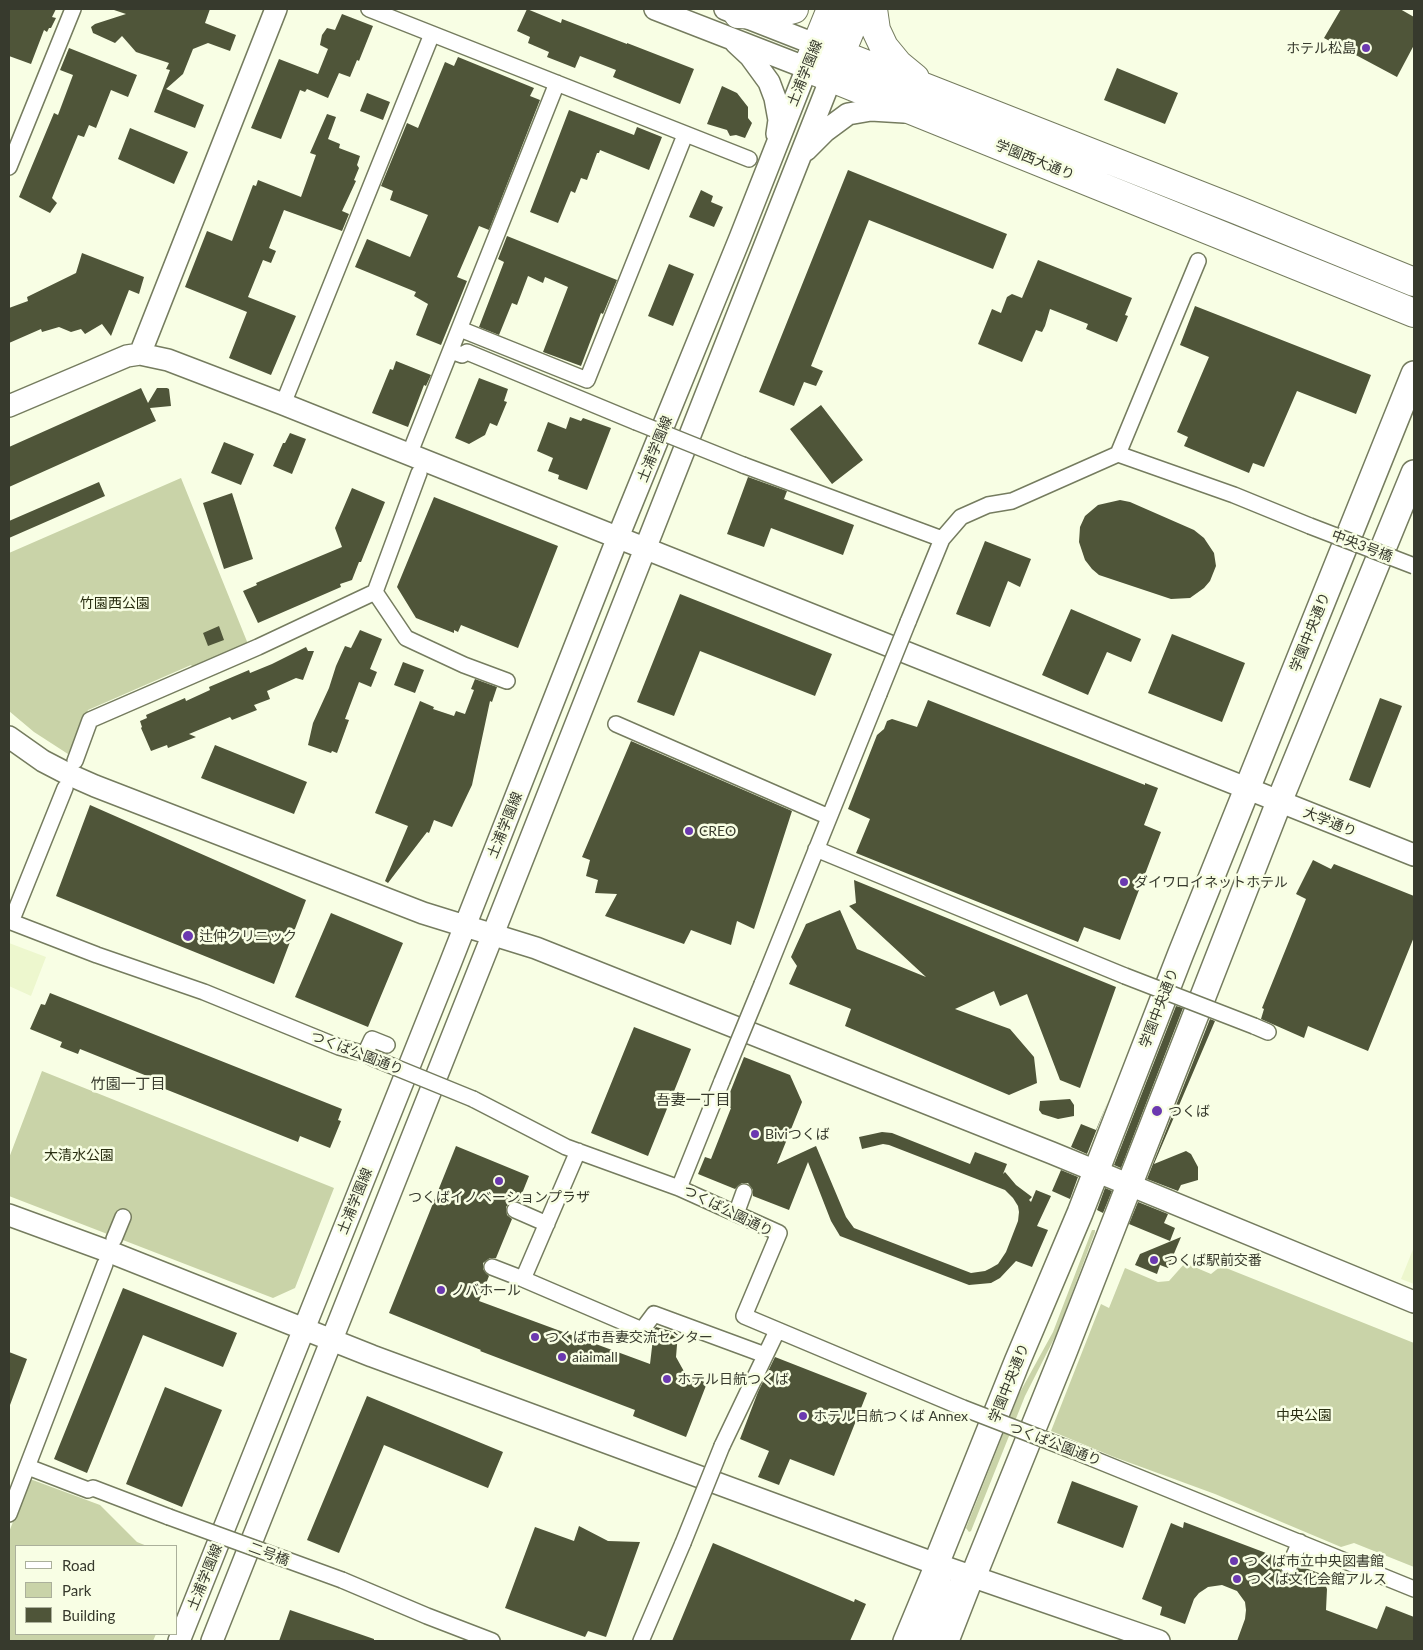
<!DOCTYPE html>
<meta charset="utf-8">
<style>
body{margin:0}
#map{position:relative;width:1423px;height:1650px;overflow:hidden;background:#f8fee4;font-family:Lato,sans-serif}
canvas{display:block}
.frame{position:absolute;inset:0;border:10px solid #373a2d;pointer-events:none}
.legend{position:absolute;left:15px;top:1545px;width:162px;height:90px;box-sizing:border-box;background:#f8fee4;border:1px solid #abb09b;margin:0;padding:6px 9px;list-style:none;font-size:15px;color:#373a2d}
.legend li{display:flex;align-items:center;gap:10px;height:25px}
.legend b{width:25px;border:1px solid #abb09b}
</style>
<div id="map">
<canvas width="1423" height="1650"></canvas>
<div class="frame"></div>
<ul class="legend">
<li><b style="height:6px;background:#fff"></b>Road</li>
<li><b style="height:14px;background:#c9d3a8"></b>Park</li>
<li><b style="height:14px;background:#4f5539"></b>Building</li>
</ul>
</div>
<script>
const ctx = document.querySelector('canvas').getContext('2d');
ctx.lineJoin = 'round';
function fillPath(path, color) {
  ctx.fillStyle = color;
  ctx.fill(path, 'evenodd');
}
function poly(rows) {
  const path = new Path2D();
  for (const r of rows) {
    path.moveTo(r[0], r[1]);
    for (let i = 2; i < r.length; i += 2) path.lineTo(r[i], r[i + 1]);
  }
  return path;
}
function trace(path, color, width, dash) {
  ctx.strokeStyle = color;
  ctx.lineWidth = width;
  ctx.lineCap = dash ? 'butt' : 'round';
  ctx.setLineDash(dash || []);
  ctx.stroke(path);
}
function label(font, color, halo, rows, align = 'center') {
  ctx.font = font + ' Lato,"Noto Sans JP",sans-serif';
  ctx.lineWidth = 5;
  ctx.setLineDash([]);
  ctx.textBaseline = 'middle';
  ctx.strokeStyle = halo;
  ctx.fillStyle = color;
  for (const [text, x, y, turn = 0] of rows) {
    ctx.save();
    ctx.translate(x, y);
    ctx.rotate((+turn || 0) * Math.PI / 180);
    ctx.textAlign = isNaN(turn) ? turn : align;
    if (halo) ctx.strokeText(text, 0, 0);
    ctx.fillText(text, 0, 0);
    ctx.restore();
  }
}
fillPath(poly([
 [9,943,46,957,31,996,9,986],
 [1414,1247,1414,1284,1401,1279]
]), '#edf7ce');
fillPath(poly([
 [181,478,248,644,194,669,191,665,88,710,68,754,34,732,9,711,9,553],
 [42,1071,334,1188,295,1288,273,1298,9,1196,9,1158],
 [1092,1230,1095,1230,1095,1232,1057,1333,1025,1396,971,1531,969,1532,966,1528,1019,1394,1053,1332],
 [1185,1263,1211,1274,1221,1266,1414,1343,1414,1567,1354,1543,1341,1547,1215,1494,1114,1457,1051,1431,1101,1304,1109,1308,1125,1268,1158,1282,1169,1281],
 [30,1479,100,1505,137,1542,147,1546,16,1546,16,1634,156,1634,153,1641,9,1641,9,1532]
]), '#c9d3a8');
fillPath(poly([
 [9,9,56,9,52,17,56,18,51,28,49,28,47,32,44,30,31,64,9,56],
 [114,9,210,9,205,23,236,35,230,51,208,43,193,49,183,74,166,89,204,105,195,128,154,112,170,70,166,69,169,63,136,52,122,36,115,43,93,33,91,27,95,24,126,14,114,10],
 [527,9,561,23,562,19,627,44,627,43,694,69,680,104,613,77,616,70,580,56,575,68,547,57,549,52,528,43,530,37,517,31],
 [1341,9,1400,9,1414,17,1414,45,1397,77,1324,38],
 [342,14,373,26,359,61,357,60,350,77,339,73,328,98,307,89,305,92,300,90,281,139,251,128,279,59,318,74,328,49,320,45,322,35,327,28,335,30],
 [69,48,137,75,128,97,111,90,96,128,89,125,84,137,78,135,52,198,57,203,50,213,19,197,54,113,58,115,73,75,60,70],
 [458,57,534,88,530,96,540,100,489,230,479,226,457,277,467,281,441,345,416,335,428,304,414,296,416,292,355,267,367,239,410,257,428,215,390,200,393,191,381,186,407,123,418,128,445,62,454,66],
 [1117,68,1178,93,1165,124,1104,100],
 [722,86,737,93,748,107,748,118,752,123,745,138,736,135,730,136,727,130,707,124],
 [367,93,390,102,383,120,360,111],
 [569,110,634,135,637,127,662,137,649,170,600,150,599,153,597,153,587,180,581,178,575,193,571,191,558,223,530,212],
 [327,114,336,117,328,139,340,144,339,148,360,156,357,165,359,168,354,180,356,181,342,211,349,214,342,231,284,210,269,248,276,251,271,263,263,260,248,297,296,316,271,375,229,358,247,312,185,287,207,231,232,241,253,185,256,186,258,180,301,197,316,155,310,153],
 [130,128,188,152,174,184,118,159],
 [848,170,1007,234,993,269,869,220,811,366,823,371,816,386,804,382,794,406,759,392],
 [701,190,713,196,711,202,723,207,714,227,689,217],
 [507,236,617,280,603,314,601,313,581,366,543,352,568,287,545,277,543,283,528,276,517,305,512,303,499,335,479,327,504,262,498,259],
 [82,253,144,277,139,294,129,290,111,336,102,324,85,334,81,329,71,332,59,327,42,332,41,329,9,343,9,308,28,301,27,297,76,273],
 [1038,260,1132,298,1125,315,1128,316,1117,342,1086,329,1088,324,1050,309,1045,326,1042,332,1036,330,1022,362,978,344,992,309,1001,313,1007,297,1012,294,1022,298],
 [669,264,694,274,673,326,648,316],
 [1195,306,1371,375,1356,414,1297,391,1264,467,1253,463,1249,473,1184,446,1188,437,1177,432,1209,357,1180,345],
 [396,361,431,375,426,386,424,385,408,427,372,413,390,369,393,370],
 [479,378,508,389,504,401,507,402,497,426,490,423,485,435,469,444,455,438],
 [141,388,148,403,157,388,167,388,169,389,171,406,150,408,156,421,9,487,9,447],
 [821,405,863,460,832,484,790,429],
 [570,417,581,421,583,418,611,428,587,490,558,479,559,475,548,471,553,458,537,451,548,422,566,429],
 [290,433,306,439,292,474,273,466,283,443,285,443],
 [224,442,254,454,241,485,211,473],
 [748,477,787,491,784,499,854,525,843,555,771,528,764,547,727,534],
 [99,482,105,496,9,538,9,521],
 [352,488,385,502,361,562,359,562,352,580,340,584,341,587,258,623,243,591,257,585,256,583,342,547,335,528],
 [232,493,253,559,224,569,203,503],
 [434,497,558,546,518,648,461,625,458,632,454,630,454,633,416,618,397,587],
 [1120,500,1130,502,1194,530,1204,538,1214,553,1216,566,1210,581,1204,588,1190,598,1171,599,1099,575,1092,569,1085,560,1079,542,1080,527,1085,516,1098,505],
 [985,541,1031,559,1020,587,1008,581,990,627,956,614],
 [680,594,832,654,815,696,700,651,674,716,637,702],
 [1071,609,1141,639,1131,662,1107,652,1088,695,1042,675],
 [219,626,224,640,208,646,203,633],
 [360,630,382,639,370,669,377,672,371,687,359,682,345,719,349,720,337,753,332,751,331,753,308,745,313,723,329,688,336,666,345,646,351,648],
 [1172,634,1245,663,1222,722,1148,693],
 [306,647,308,651,314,651,303,680,296,678,267,691,270,699,254,705,257,710,232,720,230,717,189,734,196,737,168,748,167,745,151,751,141,728,142,727,140,721,147,718,146,715,185,698,186,701,210,690,209,687,249,670,250,673,272,664],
 [403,662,424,670,415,693,394,685],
 [475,679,497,687,492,702,490,701,472,785,452,827,434,820,429,833,427,832,388,883,385,881,408,826,375,813,420,701,434,707,433,709,454,716,456,711,465,714,474,690,471,689],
 [1380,698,1402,706,1370,788,1349,780],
 [928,700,1145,785,1145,783,1158,788,1144,825,1161,832,1120,940,1084,927,1078,942,856,853,870,819,848,809,877,735,884,729,887,721,892,719,917,727],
 [631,741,792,811,754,929,737,921,731,945,691,930,684,944,605,916,617,894,595,893,598,880,586,876,590,860,582,857],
 [215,745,307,782,294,814,201,778],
 [90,805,306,900,274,984,56,896],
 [1313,860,1331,869,1334,864,1414,896,1414,937,1368,1051,1308,1026,1304,1038,1261,1019,1264,1009,1262,1008,1306,899,1296,894],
 [854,880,1116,987,1080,1088,1060,1080,1027,994,1000,1006,994,991,955,1009,1010,1029,1034,1057,1037,1083,1009,1095,845,1026,851,1009,789,984,797,966,791,957,806,924,840,910,857,949,926,977,849,906,856,903],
 [331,913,403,943,368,1027,295,997],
 [50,993,342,1109,338,1120,341,1121,330,1148,300,1136,298,1142,160,1087,162,1082,80,1049,78,1054,60,1047,62,1042,30,1029,41,1004,45,1005],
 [1176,1006,1183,1008,1121,1168,1114,1165],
 [1210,1019,1215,1021,1154,1164,1186,1151,1191,1154,1198,1167,1198,1180,1181,1185,1178,1191,1147,1179],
 [634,1027,691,1049,648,1156,591,1133],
 [744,1057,790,1075,802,1102,777,1164,816,1146,846,1217,854,1228,971,1273,985,1271,991,1268,998,1264,1006,1252,1018,1221,1019,1212,1018,1206,1013,1198,1005,1190,889,1145,883,1144,862,1149,859,1137,882,1132,892,1133,970,1164,975,1152,1007,1164,1003,1174,1005,1172,1016,1185,1032,1197,1029,1200,1031,1202,1036,1190,1051,1196,1037,1226,1048,1230,1032,1267,1016,1261,1000,1278,991,1283,969,1285,840,1236,831,1221,808,1162,789,1210,753,1196,753,1190,748,1183,742,1183,735,1189,698,1174,705,1157,711,1159,731,1108,725,1105],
 [1070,1099,1074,1105,1074,1116,1058,1119,1042,1114,1039,1110,1040,1101],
 [1108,1101,1087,1154,1071,1147,1081,1124,1096,1130],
 [456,1146,529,1176,519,1201,510,1202,506,1207,507,1215,512,1219,496,1258,490,1258,483,1263,483,1269,489,1276,479,1301,650,1364,654,1330,656,1327,678,1333,676,1357,686,1375,707,1383,686,1437,633,1416,635,1410,480,1351,481,1350,389,1313],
 [1061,1170,1078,1177,1070,1199,1052,1191],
 [1105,1188,1112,1191,1103,1213,1097,1210],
 [1138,1202,1168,1214,1164,1223,1175,1228,1170,1241,1129,1224],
 [1181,1237,1168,1268,1160,1265,1157,1274,1135,1265,1140,1254],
 [123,1288,237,1333,223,1367,143,1335,87,1473,54,1459],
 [9,1352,27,1359,10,1405,9,1405],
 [775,1357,867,1393,834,1476,790,1459,779,1485,758,1477,769,1451,740,1439,758,1392],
 [165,1387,222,1410,182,1507,126,1484],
 [367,1396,503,1452,488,1488,384,1445,339,1553,307,1540],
 [1072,1481,1138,1506,1123,1548,1057,1523],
 [1184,1522,1282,1559,1280,1568,1282,1573,1286,1576,1294,1575,1300,1566,1324,1575,1324,1582,1327,1589,1326,1610,1377,1629,1386,1606,1414,1617,1414,1641,1237,1641,1245,1619,1246,1610,1245,1602,1237,1591,1222,1585,1208,1587,1199,1593,1194,1599,1185,1624,1160,1615,1162,1607,1142,1599,1171,1523,1183,1528],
 [579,1526,608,1541,640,1542,606,1637,588,1631,585,1637,505,1608,535,1527,574,1541],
 [713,1543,854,1602,855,1599,866,1604,850,1641,672,1641],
 [290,1610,374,1639,374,1641,279,1641]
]), '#4f5539');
const street = poly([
 [369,9,749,159],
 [9,167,73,9],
 [460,329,587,380,685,135],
 [451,351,462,355,467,352,636,422],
 [283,404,432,34],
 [1118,454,1198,261],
 [409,455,557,83],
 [743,465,942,539,961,517,988,505,1012,501,1118,454,1234,495,1310,526],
 [419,473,375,592,406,638,464,665,507,681],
 [908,622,942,539],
 [616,724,829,817],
 [75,761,90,720,258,647,375,592],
 [816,849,1125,976],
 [9,921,97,955,204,992,339,1047,365,1054,375,1059],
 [11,922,65,788],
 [762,984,879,694],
 [1254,1026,1268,1032],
 [365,1054,372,1039,387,1045],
 [473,1099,566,1147,679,1188,779,1233,744,1316,963,1408],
 [679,1188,722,1081],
 [515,1210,547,1224],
 [736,1214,744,1192],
 [114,1239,123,1217],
 [492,1267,523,1279,578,1151],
 [523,1279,642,1330,654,1314,765,1355],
 [722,1446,777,1331],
 [1074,1451,1414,1589],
 [28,1467,88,1490,93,1488,169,1517],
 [9,1514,105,1264],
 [1289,1567,1300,1542],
 [342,1580,427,1616,492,1641],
 [641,1641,683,1543]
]);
const secondary = poly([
 [725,9,817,45],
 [736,43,750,56,769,82,775,98,779,120,777,134],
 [806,150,825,131,848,114,871,110,904,112],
 [140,354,276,9],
 [9,406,127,356,140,354,168,360,283,404,1414,855],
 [9,737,43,761,70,775,95,786,423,913,536,948,1052,1153,1414,1302],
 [9,1215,110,1252,372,1356,936,1564,1159,1641],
 [179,1641,450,964,618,537,740,238,807,68,655,9],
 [212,1641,493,934,831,78],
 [904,1641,936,1564],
 [948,1641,973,1577]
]);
const primary = poly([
 [940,1606,973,1577,1064,1352,1279,802,1414,473],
 [927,1641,940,1606,936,1564,1017,1362,1080,1213,1181,953,1414,374]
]);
const highway = poly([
 [831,9,807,68,1414,313],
 [873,9,876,30,884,47,898,64,915,78],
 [738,14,762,15,779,13,794,9],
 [817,45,1237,210,1414,282],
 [833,72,859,9]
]);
trace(street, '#757c5f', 18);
trace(secondary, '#757c5f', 24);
trace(primary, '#757c5f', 28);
trace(highway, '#757c5f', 30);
trace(street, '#fff', 15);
trace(secondary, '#fff', 21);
trace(primary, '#fff', 25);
trace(highway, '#fff', 28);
const streetBridge = poly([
 [636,422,743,465],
 [1310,526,1414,566],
 [879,694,908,622],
 [1125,976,1254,1026],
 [375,1059,473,1099],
 [722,1081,762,984],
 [963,1408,1074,1451],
 [169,1517,342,1580],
 [683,1543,722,1446]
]);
trace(streetBridge, '#757c5f', 18, []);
trace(streetBridge, '#fff', 15);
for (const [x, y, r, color] of [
 [1366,48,5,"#6b39b0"],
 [689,831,5,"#6b39b0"],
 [1124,882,5,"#6b39b0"],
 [188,936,6,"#6b39b0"],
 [1157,1111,6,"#6b39b0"],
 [755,1134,5,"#6b39b0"],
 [499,1181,5,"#6b39b0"],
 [1154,1260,5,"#6b39b0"],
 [441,1290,5,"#6b39b0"],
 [535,1337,5,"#6b39b0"],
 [562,1357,5,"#6b39b0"],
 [667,1379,5,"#6b39b0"],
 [803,1416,5,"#6b39b0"],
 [1234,1561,5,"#6b39b0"],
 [1237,1579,5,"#6b39b0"]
]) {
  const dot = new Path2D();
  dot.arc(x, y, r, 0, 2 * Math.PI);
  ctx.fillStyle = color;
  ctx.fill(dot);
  trace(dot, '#f8fee4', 2);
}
label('14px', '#373a2d', '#f8fee4', [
 ["ホテル松島",1356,48,"right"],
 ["CREO",699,831],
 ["ダイワロイネットホテル",1134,882],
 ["辻仲クリニック",199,936],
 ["つくば",1168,1111],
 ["Biviつくば",765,1134],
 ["つくばイノベーションプラザ",499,1197,"center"],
 ["つくば駅前交番",1164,1260],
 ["ノバホール",451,1290],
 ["つくば市吾妻交流センター",545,1337],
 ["aiaimall",572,1357],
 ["ホテル日航つくば",677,1379],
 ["ホテル日航つくば Annex",813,1416],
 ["つくば市立中央図書館",1244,1561],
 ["つくば文化会館アルス",1247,1579]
], 'left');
label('14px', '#373a2d', '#f8fee4', [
 ["土浦学園線",805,73,-68],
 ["学園西大通り",1035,160,22],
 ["土浦学園線",655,449,-68],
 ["中央3号橋",1362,546,21],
 ["学園中央通り",1310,632,-68],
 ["大学通り",1330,822,22],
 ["土浦学園線",505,825,-68],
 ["学園中央通り",1159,1008,-69],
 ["つくば公園通り",357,1053,21],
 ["土浦学園線",355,1201,-68],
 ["つくば公園通り",728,1211,26],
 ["学園中央通り",1009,1383,-68],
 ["つくば公園通り",1055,1444,21],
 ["二号橋",269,1554,20],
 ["土浦学園線",205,1577,-68]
]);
label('14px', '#282d10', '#f8fee4', [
 ["竹園西公園",115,603],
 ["大清水公園",79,1155],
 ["中央公園",1304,1415]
]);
label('15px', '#373a2d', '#f8fee4', [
 ["竹園一丁目",128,1084],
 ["吾妻一丁目",693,1100]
]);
</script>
